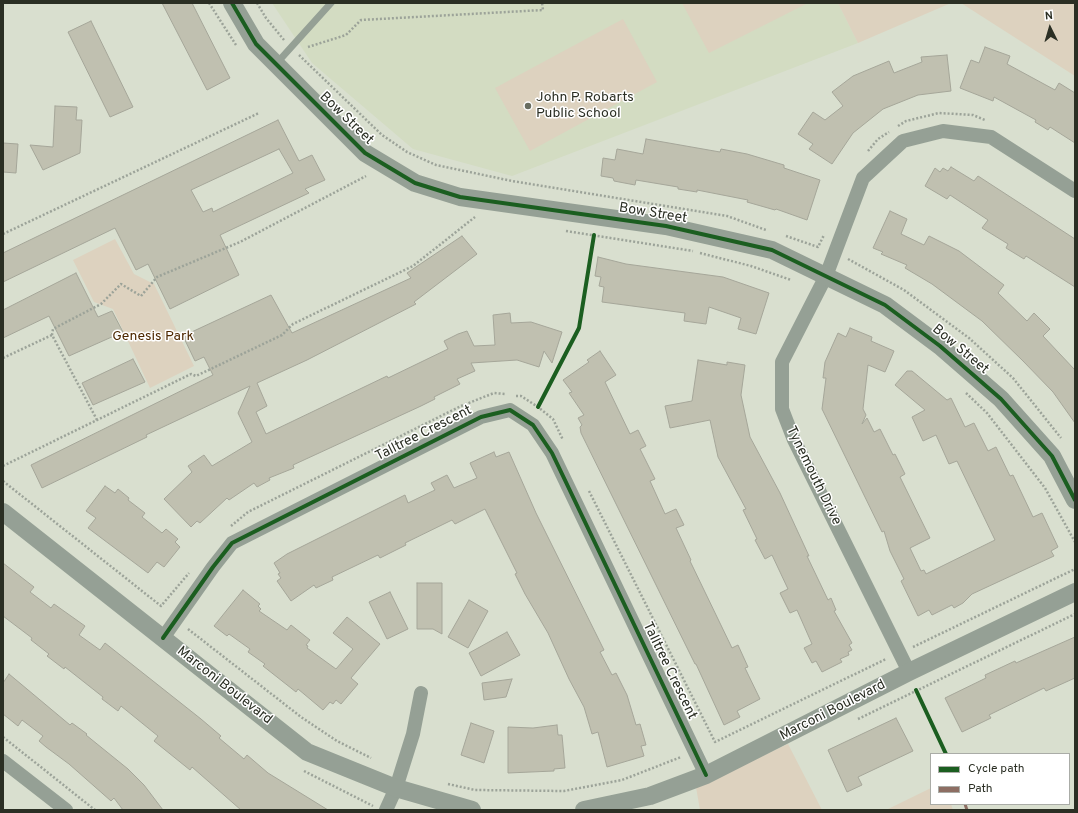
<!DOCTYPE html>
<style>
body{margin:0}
#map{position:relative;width:1078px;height:813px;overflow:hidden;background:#d9dfcf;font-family:Overpass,sans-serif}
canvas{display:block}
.frame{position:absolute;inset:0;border:4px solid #2b2f24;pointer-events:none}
.legend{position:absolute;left:930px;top:753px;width:140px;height:52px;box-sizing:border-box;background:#fff;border:1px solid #aaaca7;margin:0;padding:5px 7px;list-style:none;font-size:12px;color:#2b2f24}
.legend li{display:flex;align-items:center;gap:8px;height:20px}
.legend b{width:20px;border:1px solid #aaaca7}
.north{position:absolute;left:1030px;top:8px;width:40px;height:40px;-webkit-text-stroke:3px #fff;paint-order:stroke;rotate:355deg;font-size:11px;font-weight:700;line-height:16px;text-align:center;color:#2b2f24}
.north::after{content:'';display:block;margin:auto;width:14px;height:18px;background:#2b2f24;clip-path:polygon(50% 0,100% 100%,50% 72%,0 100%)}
</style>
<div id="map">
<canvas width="1078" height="813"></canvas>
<div class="frame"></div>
<ul class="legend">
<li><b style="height:5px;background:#1b5e20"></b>Cycle path</li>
<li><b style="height:5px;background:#8d6e63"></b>Path</li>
</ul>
<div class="north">N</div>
</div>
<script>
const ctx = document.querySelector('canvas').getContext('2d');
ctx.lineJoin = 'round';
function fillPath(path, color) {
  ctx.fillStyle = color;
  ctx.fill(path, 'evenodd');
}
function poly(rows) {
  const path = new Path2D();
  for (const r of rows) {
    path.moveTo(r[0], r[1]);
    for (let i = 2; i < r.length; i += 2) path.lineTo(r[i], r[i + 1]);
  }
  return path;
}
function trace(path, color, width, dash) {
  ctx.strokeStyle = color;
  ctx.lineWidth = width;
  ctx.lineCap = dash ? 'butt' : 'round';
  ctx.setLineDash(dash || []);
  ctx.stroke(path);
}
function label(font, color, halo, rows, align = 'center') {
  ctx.font = font + ' Overpass,sans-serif';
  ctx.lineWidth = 3;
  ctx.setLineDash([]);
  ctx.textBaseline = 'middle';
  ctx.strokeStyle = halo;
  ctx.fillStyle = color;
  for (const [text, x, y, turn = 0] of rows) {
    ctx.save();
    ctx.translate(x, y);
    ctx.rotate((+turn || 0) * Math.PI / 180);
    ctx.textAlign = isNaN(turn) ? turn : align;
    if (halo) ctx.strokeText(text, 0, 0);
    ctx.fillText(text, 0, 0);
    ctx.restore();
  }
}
fillPath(poly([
 [272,3,838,3,858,43,512,176,413,149,312,63]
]), '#d3dcc2');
fillPath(poly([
 [682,3,808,3,709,53],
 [838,3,951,3,858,43],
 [961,3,1075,3,1075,76],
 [623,19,657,82,530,151,495,88],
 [115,239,134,274,154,284,194,366,150,388,113,309,94,302,73,260],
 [788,744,822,810,700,810,696,787],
 [931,788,931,804,951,804,953,810,886,810]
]), '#ddd2bf');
const building = poly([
 [162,3,192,3,230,78,207,90,162,3],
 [91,21,133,107,110,117,68,32,91,21],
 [985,47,1010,56,1007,64,1055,90,1059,83,1075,93,1075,143,1050,127,1048,130,1035,122,1036,120,994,97,993,101,960,88,971,60,979,63,985,47],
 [947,55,951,91,918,95,883,109,853,133,832,164,809,149,813,144,798,134,813,112,825,120,843,106,832,92,853,76,889,61,894,73,922,62,921,57,947,55],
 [55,106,77,107,76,120,82,120,80,153,43,170,30,145,53,147,55,106],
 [278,120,299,161,312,155,325,180,305,189,309,193,220,235,239,275,170,309,148,264,136,270,115,228,3,282,3,253,278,120],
 [279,149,293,173,213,212,212,208,203,212,191,190,279,149],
 [646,139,720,152,721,149,747,154,784,165,784,168,820,180,807,220,776,209,775,210,747,202,748,200,697,190,697,192,678,189,678,187,636,180,635,185,614,181,613,178,601,176,603,158,615,160,617,149,643,154,646,139],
 [3,143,18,144,16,173,3,172,3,143],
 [951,167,974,181,978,176,1075,239,1075,287,1026,256,1024,259,1006,248,1008,244,982,228,988,220,950,195,947,199,925,186,935,168,940,172,943,168,948,171,951,167],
 [890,211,907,219,901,234,924,245,929,236,959,251,1004,285,998,293,1027,321,1034,313,1050,329,1043,336,1075,370,1075,423,1053,392,1023,361,982,321,932,284,905,268,907,265,881,254,883,252,873,248,890,211],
 [462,236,477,254,414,302,416,304,307,360,257,383,267,406,256,412,266,434,387,376,388,378,448,349,444,341,458,334,467,331,474,346,495,345,493,315,510,313,511,323,531,322,562,332,552,363,544,351,539,367,517,360,471,363,475,371,457,379,460,384,434,397,435,399,421,406,293,465,294,468,269,478,270,480,257,487,254,483,229,500,227,498,200,523,197,521,191,527,164,499,192,472,188,466,204,455,212,466,252,442,238,413,250,386,146,435,147,437,42,488,31,465,213,375,204,357,195,361,183,336,271,295,292,333,411,278,407,273,462,236],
 [598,257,626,264,723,277,769,293,756,334,738,329,741,318,709,307,706,324,684,321,685,313,602,302,604,287,599,286,601,277,595,276,598,257],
 [76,273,98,317,112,311,123,332,69,356,49,316,3,338,3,310,76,273],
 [850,328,872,337,871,341,894,351,885,372,868,365,863,409,866,415,862,424,867,418,874,432,880,429,893,455,895,454,905,474,900,477,930,538,910,548,921,571,924,570,926,574,995,540,957,461,949,464,936,435,923,441,912,417,925,410,895,385,907,371,912,371,947,400,951,398,965,427,974,423,988,451,996,447,1010,476,1013,475,1033,517,1042,513,1058,547,1051,551,1054,556,972,594,963,603,954,608,952,605,932,615,929,610,918,616,901,581,904,579,890,551,884,531,882,532,822,409,826,378,823,378,825,362,838,333,846,337,850,328],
 [600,351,616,375,605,382,630,434,638,430,646,446,640,449,655,479,650,481,665,514,676,509,684,525,676,528,691,560,690,561,732,648,738,645,748,667,745,668,760,699,737,711,740,717,724,725,696,664,695,664,581,433,580,427,582,425,578,418,584,415,569,393,572,392,563,380,589,362,587,360,600,351],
 [133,359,145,382,93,405,82,383,133,359],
 [698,360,727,365,727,362,745,365,741,395,750,437,780,493,809,556,807,556,828,600,831,598,836,610,834,611,852,643,849,645,852,650,848,652,849,655,840,659,842,662,822,672,816,661,812,663,804,648,812,644,797,610,790,613,780,593,788,589,772,555,765,559,755,540,757,539,743,510,746,509,718,457,710,420,670,428,665,406,692,401,698,360],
 [494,452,496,457,509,452,536,513,604,650,600,652,612,675,616,673,627,695,636,725,640,724,646,745,641,746,644,756,607,767,598,732,592,734,584,707,569,679,548,633,525,594,515,574,517,573,485,509,455,524,452,520,405,543,406,545,380,558,378,555,332,577,333,580,316,588,314,585,291,601,277,581,281,578,278,574,280,573,274,563,287,554,405,495,408,503,435,490,431,483,447,475,454,488,477,478,470,463,494,452],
 [105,486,115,493,118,489,129,498,128,500,145,513,142,517,162,533,166,529,178,539,175,542,180,547,164,567,157,562,148,573,88,528,96,518,86,511,105,486],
 [3,563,34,587,30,592,51,608,54,604,85,626,79,635,100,650,105,643,201,719,221,736,219,738,244,759,247,755,268,773,328,810,241,810,192,767,190,770,154,741,158,736,153,732,121,706,118,711,102,699,103,697,65,667,64,669,47,656,49,654,31,640,32,638,3,616,3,563],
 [417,583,442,583,442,634,433,629,417,629,417,583],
 [243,590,260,604,258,606,261,609,259,611,287,630,291,625,310,640,306,645,308,646,307,648,336,669,353,649,333,633,347,617,380,644,351,678,358,684,341,704,336,700,333,704,330,702,323,710,298,689,296,692,263,666,265,664,248,652,250,649,229,634,227,636,214,626,243,590],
 [390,592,408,629,387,639,369,602,390,592],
 [469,600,488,611,468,648,448,637,469,600],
 [507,632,520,655,481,676,469,653,507,632],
 [1075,637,1075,678,1046,691,1044,688,989,715,991,718,962,732,945,698,986,678,985,675,1015,661,1016,663,1075,637],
 [9,674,70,725,72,723,87,734,86,735,128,769,144,785,163,810,123,810,114,798,111,801,69,764,46,747,39,741,43,736,22,720,18,726,3,714,3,683,9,674],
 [512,679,506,697,484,700,482,683,512,679],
 [896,718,913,751,858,777,862,785,847,792,828,750,896,718],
 [471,723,494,731,484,763,461,755,471,723],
 [557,725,558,735,562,735,565,768,554,769,554,771,508,773,508,727,533,728,557,725]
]);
fillPath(building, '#c0c0b0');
trace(building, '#a5a699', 1);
trace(poly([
 [209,3,236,45],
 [257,3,266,18,284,40],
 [308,47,346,35,361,20,543,10,542,3],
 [299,55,382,135,407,152,436,165,512,181,727,216,766,230],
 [898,126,906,121,939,113,973,115,985,120],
 [868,151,878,139,889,132],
 [566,231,693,251],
 [3,234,259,113],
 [786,236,818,247,824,235],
 [700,253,751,266,791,280],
 [848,259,904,290,969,338,1013,378,1061,438],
 [3,358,52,335],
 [966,393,987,413,1045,488,1075,542],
 [516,396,521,396,538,407,553,419,563,440],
 [97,420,52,335,53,329,101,304,121,284,141,296,157,277,240,242,366,176],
 [3,466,191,374,196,376,282,335,293,324,413,266,475,217],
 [3,481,161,606,189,573],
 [589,491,715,742,886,659],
 [231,526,248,512,461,406,494,393,505,394],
 [188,629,301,717,337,741,371,758],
 [913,647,1075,569],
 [858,719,1075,614],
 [3,737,95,810],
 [304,771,373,806],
 [448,784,475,790,564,791,622,780,681,757]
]), '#9ca399', 2.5, [2, 2]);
trace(poly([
 [276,64,331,3]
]), '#95a095', 7);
trace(poly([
 [163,638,213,567,232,543,481,417,510,410,533,425,552,453,706,775],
 [909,672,794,440,782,409,782,362,826,276,863,178,903,141,943,131,991,137,1075,191],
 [3,761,66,810],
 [386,810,396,788,413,734,421,693]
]), '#95a095', 14);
trace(poly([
 [232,3,256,44,365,153,415,183,460,197,666,226,772,250,885,305,940,346,1001,399,1052,456,1075,500],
 [3,512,307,752,396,788,472,810],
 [584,810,650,796,706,775,909,672,1075,592]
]), '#95a095', 18);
trace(poly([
 [965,804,967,810]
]), '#8d6e63', 3, [6, 3]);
trace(poly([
 [232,3,256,44,365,153,415,183,460,197,666,226,772,250,885,305,940,346,1001,399,1052,456,1075,500],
 [538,407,579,328,594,235],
 [163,638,213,567,232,543,481,417,510,410,533,425,552,453,706,775],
 [916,690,946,754]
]), '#1b5e20', 4);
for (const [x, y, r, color] of [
 [528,106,4,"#686d60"]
]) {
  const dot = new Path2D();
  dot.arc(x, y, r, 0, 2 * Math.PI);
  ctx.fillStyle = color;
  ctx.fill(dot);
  trace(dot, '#fff', 1.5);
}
label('14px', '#2b2f24', '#fff', [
 ["John P. Robarts",536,98],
 ["Public School",536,114]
], 'left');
label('14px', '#2b2f24', '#fff', [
 ["Bow Street",346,119,44],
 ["Bow Street",653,214,9],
 ["Bow Street",960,350,40],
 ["Talltree Crescent",424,434,-27],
 ["Tynemouth Drive",813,476,64],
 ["Talltree Crescent",669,671,64],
 ["Marconi Boulevard",224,686,38],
 ["Marconi Boulevard",833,711,-27]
]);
label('14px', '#4d2800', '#fff', [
 ["Genesis Park",153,337]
]);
</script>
